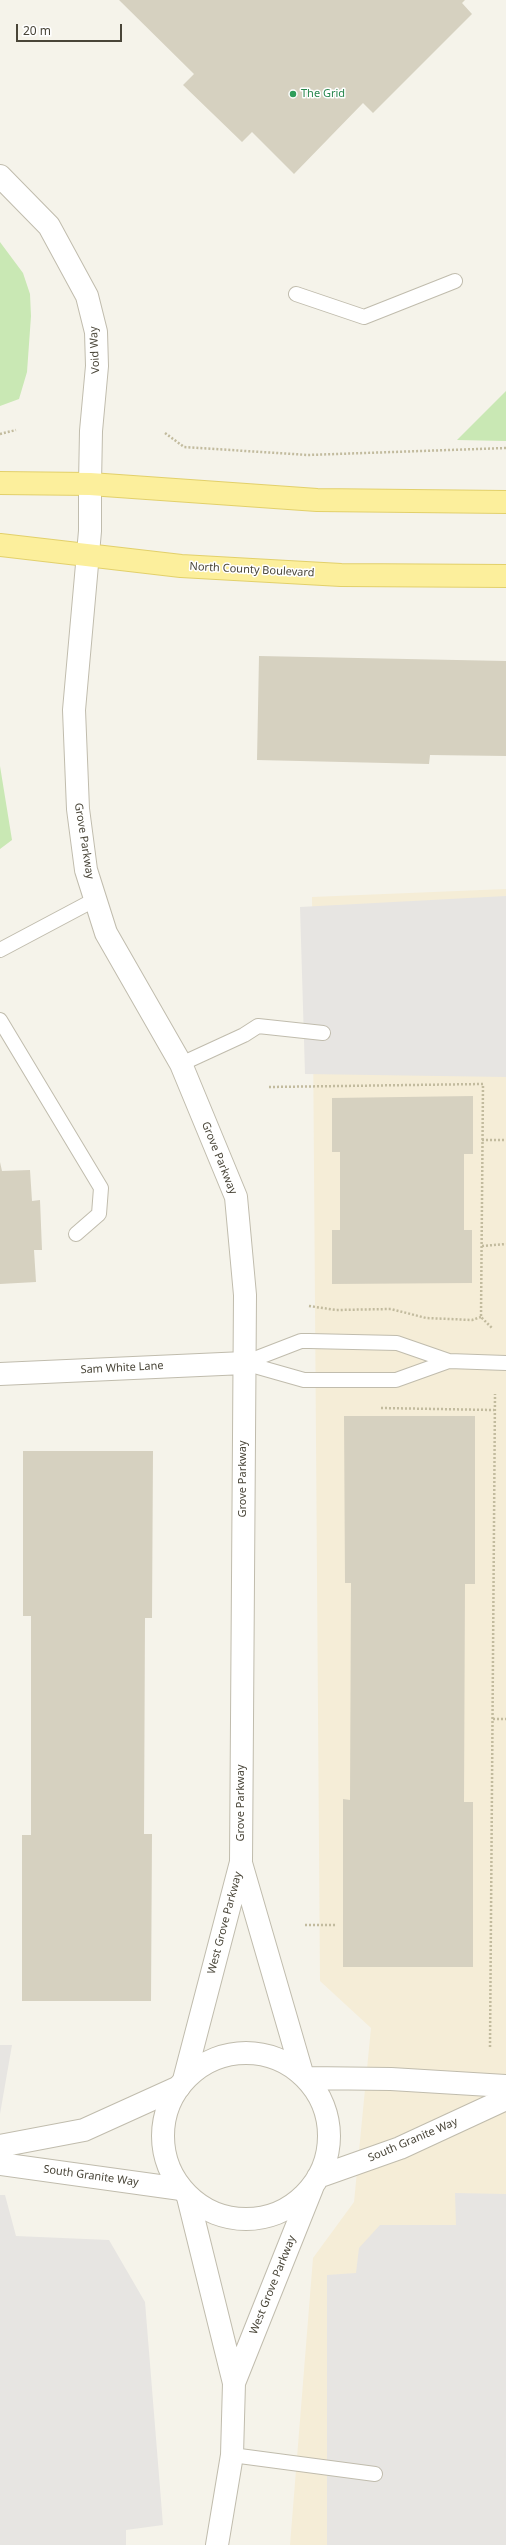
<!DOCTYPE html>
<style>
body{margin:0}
#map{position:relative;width:506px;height:2545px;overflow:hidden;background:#f5f3ea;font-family:"Noto Sans",sans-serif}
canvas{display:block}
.scale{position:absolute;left:16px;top:24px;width:106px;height:18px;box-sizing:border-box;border:2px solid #494538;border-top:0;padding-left:5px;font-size:12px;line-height:14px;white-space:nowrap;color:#494538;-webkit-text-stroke:3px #fff;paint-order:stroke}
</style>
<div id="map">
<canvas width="506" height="2545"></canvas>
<div class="scale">20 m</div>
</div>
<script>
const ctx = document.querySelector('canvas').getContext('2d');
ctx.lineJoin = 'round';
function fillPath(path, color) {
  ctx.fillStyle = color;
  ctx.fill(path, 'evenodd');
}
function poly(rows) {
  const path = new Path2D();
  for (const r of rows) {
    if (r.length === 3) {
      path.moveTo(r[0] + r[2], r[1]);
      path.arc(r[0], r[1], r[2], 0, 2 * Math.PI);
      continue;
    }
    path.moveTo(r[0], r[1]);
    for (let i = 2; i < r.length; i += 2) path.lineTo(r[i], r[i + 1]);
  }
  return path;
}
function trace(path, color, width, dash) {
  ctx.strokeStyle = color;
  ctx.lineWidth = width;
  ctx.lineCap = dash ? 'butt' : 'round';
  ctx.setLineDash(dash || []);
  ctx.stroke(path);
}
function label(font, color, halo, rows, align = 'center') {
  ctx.font = font + ' "Noto Sans",sans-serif';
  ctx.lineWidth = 3;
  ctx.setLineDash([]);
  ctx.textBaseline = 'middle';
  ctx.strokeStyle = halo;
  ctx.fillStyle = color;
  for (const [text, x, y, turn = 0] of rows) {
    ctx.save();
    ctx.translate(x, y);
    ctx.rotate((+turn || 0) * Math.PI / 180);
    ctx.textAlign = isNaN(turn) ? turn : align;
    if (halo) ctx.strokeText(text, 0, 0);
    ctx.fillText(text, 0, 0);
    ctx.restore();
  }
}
fillPath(poly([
 [506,889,506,2545,290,2545,313,2258,354,2202,371,2028,320,1981,312,897]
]), '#f5edd7');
fillPath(poly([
 [0,242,23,273,30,294,31,316,27,372,19,399,0,406],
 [506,391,506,441,457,440],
 [0,766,12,840,0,849]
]), '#c9e8b4');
fillPath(poly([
 [506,896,506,1077,305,1074,300,907],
 [0,2045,12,2045,0,2114],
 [455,2193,506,2194,506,2545,327,2545,327,2275,356,2273,359,2248,380,2225,456,2225],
 [0,2195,5,2195,16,2236,109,2240,145,2302,163,2525,126,2530,126,2545,0,2545]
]), '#e7e5e2');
fillPath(poly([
 [119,0,465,0,462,3,472,14,373,113,363,103,294,174,252,132,242,142,183,85,194,74],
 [259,656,506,661,506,756,430,755,429,764,257,760],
 [473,1096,473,1154,464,1154,464,1230,472,1230,472,1283,332,1284,332,1230,340,1230,340,1152,332,1152,332,1098],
 [0,1162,2,1171,30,1170,32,1201,40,1200,42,1250,34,1250,36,1282,0,1284],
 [344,1416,475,1416,475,1584,465,1584,464,1802,473,1802,473,1967,343,1967,343,1799,350,1800,351,1583,345,1583],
 [23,1451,153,1451,152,1618,145,1618,144,1834,152,1834,151,2001,22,2001,22,1835,31,1835,31,1616,23,1616]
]), '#d6d1c0');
const service = poly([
 [296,294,364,317,455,281],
 [0,950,96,899],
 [0,1020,101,1188,99,1214,76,1234],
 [181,1064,244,1035,258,1026,323,1033],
 [244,1363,301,1341,309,1341,397,1343,449,1361,506,1363],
 [244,1363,304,1380,396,1380,449,1361],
 [232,2455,375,2474]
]);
const minor = poly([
 [0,176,49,226,87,296,96,332,97,366,91,431,90,484],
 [0,2146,84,2130,179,2087],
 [0,2164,181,2189],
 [188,2197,234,2383,232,2455,217,2545],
 [234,2383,312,2188]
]);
const tertiary = poly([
 [90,484,90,531,74,710,78,809,86,870,106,933,181,1064,236,1197,245,1295,241,1862,184,2080],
 [0,1374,244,1363],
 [241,1863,302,2073],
 [246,2136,83],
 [306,2078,391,2079,506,2086],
 [318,2177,400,2148,506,2099]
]);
const primary = poly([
 [0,483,90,484,317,500,506,502],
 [0,545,181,566,341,575,506,576]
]);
trace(service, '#c0bcad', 16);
trace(minor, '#c0bcad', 24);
trace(tertiary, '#c0bcad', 24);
trace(primary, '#e2d06b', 24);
trace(poly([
 [165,433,184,447,308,455,506,448],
 [0,434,16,430],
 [269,1087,483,1084,481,1317,492,1328],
 [482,1140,506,1140],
 [482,1246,506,1244],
 [309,1306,336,1310,391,1309,426,1318,472,1320,481,1317],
 [381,1408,494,1410],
 [493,1719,506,1719],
 [305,1925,337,1925],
 [490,2047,495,1394]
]), '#c2bb9e', 2.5, [2, 2]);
trace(service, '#fff', 14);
trace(minor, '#fff', 22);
trace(tertiary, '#fff', 22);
trace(primary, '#fcef9c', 22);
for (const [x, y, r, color] of [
 [293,94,4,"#2e9e5b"]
]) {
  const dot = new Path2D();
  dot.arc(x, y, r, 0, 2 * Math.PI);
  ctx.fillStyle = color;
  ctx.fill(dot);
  trace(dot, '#fff', 1.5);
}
label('11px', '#27864d', '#fff', [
 ["The Grid",301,94]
], 'left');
label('11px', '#494538', '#fff', [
 ["Void Way",95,350,-93],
 ["North County Boulevard",252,570,3],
 ["Grove Parkway",84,841,81],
 ["Grove Parkway",219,1158,68],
 ["Sam White Lane",122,1368,-3],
 ["Grove Parkway",243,1479,-90],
 ["Grove Parkway",241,1803,-90],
 ["West Grove Parkway",225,1923,-75],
 ["South Granite Way",413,2140,-23],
 ["South Granite Way",91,2176,8],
 ["West Grove Parkway",273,2285,-68]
]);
</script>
